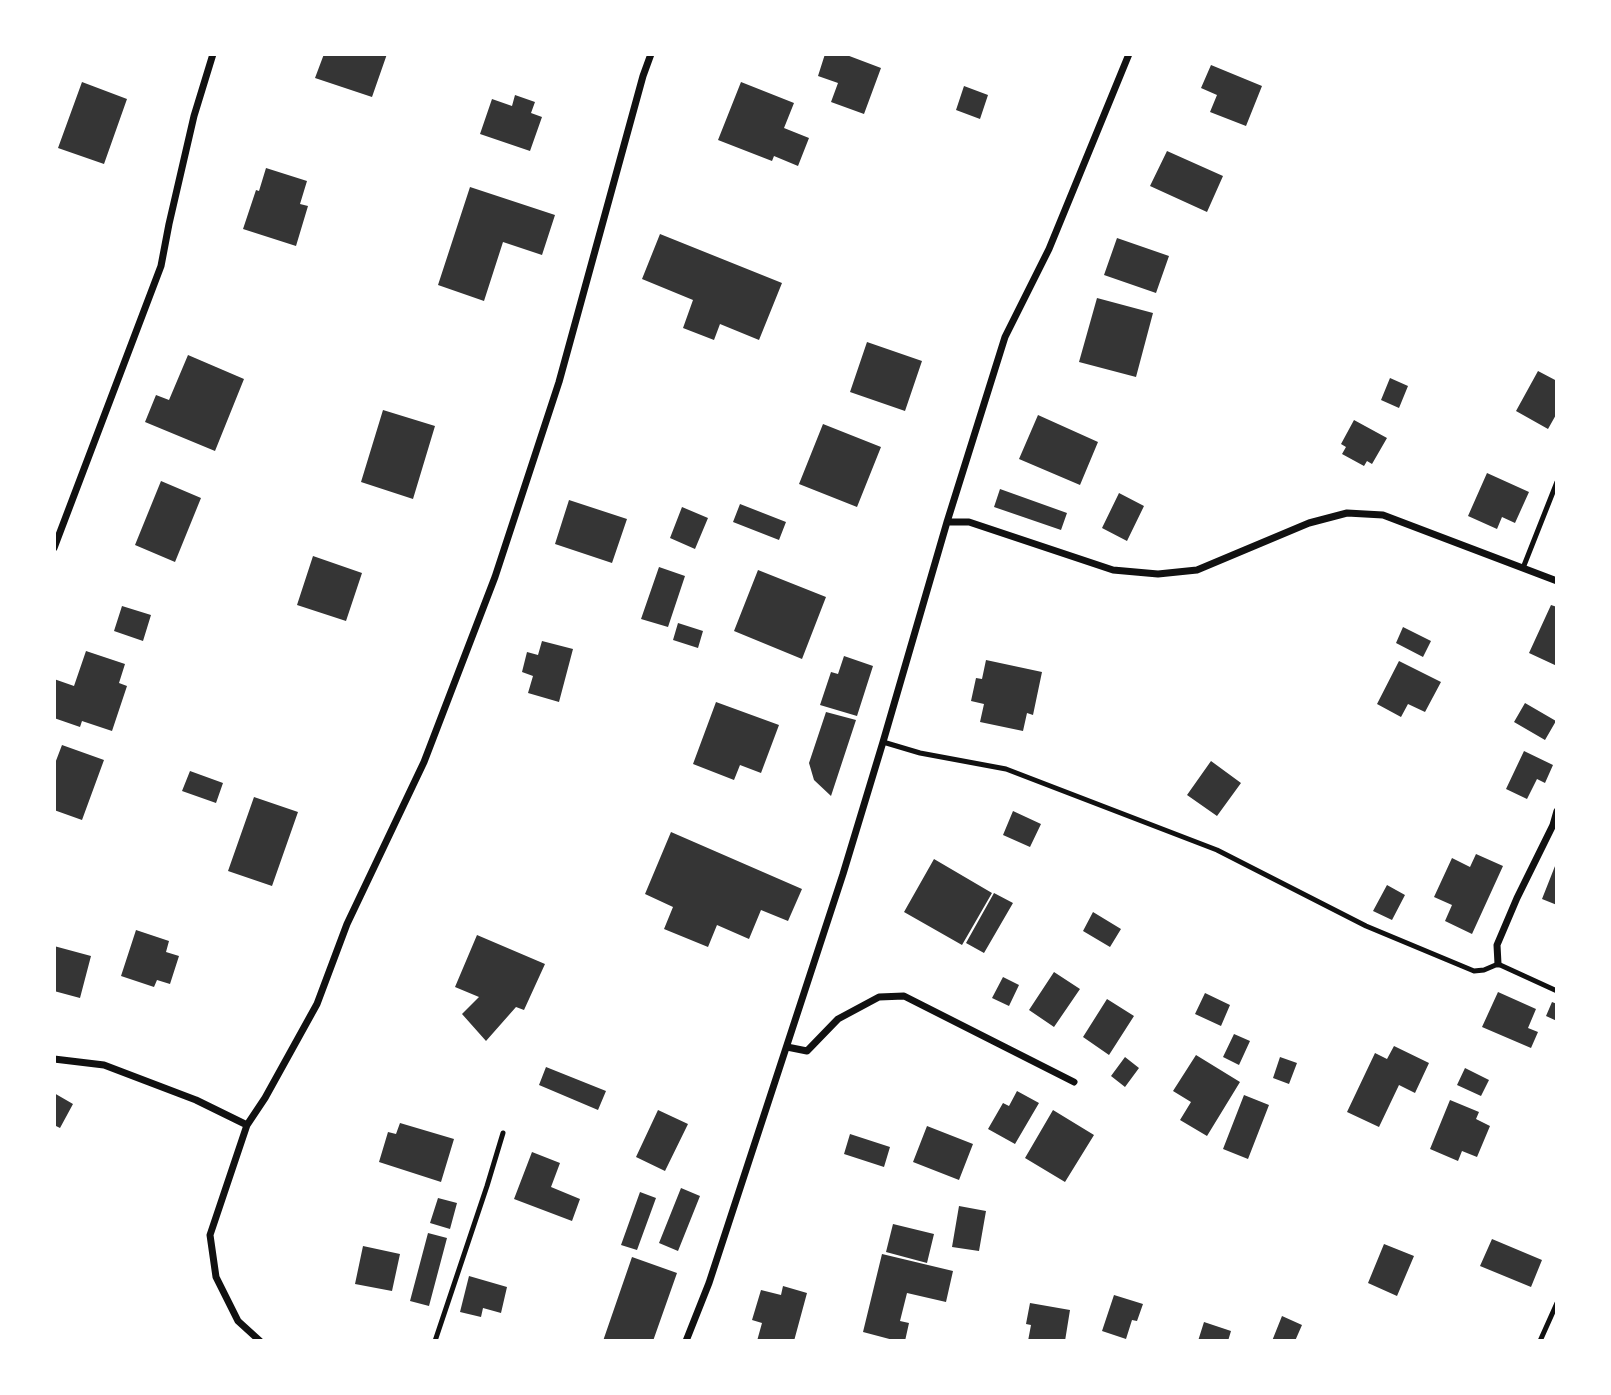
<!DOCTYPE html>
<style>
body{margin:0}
#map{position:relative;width:1611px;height:1395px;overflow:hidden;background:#fff;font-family:Montserrat,sans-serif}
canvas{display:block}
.frame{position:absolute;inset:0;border:56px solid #fff;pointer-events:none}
</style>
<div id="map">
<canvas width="1611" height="1395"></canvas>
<div class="frame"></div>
</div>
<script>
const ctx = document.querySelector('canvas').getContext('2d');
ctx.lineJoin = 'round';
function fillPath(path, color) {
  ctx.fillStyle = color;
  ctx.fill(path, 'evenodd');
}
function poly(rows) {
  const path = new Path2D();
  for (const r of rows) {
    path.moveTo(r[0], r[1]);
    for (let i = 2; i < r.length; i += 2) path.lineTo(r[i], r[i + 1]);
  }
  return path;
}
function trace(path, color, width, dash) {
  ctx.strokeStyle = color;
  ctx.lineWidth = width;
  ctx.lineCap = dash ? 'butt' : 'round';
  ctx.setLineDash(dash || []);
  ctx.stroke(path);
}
fillPath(poly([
 [324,54,387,54,372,97,315,78],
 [825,54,844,54,881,68,864,114,831,102,838,83,818,76],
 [1211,65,1262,86,1246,126,1210,112,1217,95,1201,88],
 [82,82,127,99,104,164,58,148],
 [741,82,794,103,784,128,809,138,798,166,774,156,772,161,718,140],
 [964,86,988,95,980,119,956,110],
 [515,95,535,102,531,113,542,117,530,151,480,134,492,99,512,106],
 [1167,151,1223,176,1207,212,1150,186],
 [266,168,307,181,300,204,308,206,296,246,243,229,256,190,259,191],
 [470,187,555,215,542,255,503,242,484,301,438,285],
 [660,234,782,283,759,340,720,324,714,340,683,328,693,300,642,279],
 [1117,238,1169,256,1156,293,1104,275],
 [1097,298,1153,313,1136,377,1079,362],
 [867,342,922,361,905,411,850,392],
 [188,355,244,379,215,451,145,422,156,395,169,400],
 [1538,371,1557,381,1557,413,1548,429,1516,411],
 [1390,378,1408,386,1399,408,1381,400],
 [383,410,435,426,413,499,361,482],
 [1038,415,1098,442,1080,485,1019,459],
 [1354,420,1387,438,1372,464,1367,461,1364,466,1342,454,1346,447,1341,444],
 [823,424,881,447,857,507,799,484],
 [1487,473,1529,492,1515,523,1502,517,1497,529,1468,516],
 [161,481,201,498,175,562,135,545],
 [1000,489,1067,513,1061,530,994,507],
 [1119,493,1144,506,1127,541,1102,528],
 [569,500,627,519,612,563,555,544],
 [740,504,786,522,779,540,733,522],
 [682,507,708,518,695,549,670,538],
 [313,556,362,573,346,621,297,605],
 [659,567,685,576,668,627,641,619],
 [758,570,826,597,802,659,734,631],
 [1551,605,1557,607,1557,666,1529,653],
 [122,606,151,615,143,641,114,631],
 [678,623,703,631,698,648,673,640],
 [1403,627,1431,641,1423,657,1396,643],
 [542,641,573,649,559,702,528,693,533,676,522,672,527,652,538,655],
 [86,651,125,664,119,683,127,686,112,731,82,721,80,727,54,718,54,679,74,686],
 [844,656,873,666,857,716,820,705,831,672,838,674],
 [986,660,1042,672,1033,715,1027,713,1023,731,980,722,984,704,971,701,976,678,982,679],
 [1399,661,1441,682,1425,712,1408,704,1401,717,1377,704],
 [716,702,779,725,761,773,740,765,734,780,693,764],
 [1525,703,1556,721,1545,740,1514,722],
 [826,712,856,720,831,796,814,780,809,763],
 [62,745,104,760,82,820,54,810,54,766],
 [1524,751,1553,765,1545,783,1537,779,1527,799,1506,789],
 [1211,761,1241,783,1217,816,1187,795],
 [190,771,223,783,216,803,182,791],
 [254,797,298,812,272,886,228,871],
 [1013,811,1041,824,1030,847,1003,835],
 [671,832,802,889,788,921,761,910,749,939,717,925,708,947,664,929,673,907,645,894],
 [1476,854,1503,866,1472,934,1445,921,1452,905,1434,897,1452,858,1470,867],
 [934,859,992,893,962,945,904,912],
 [1557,861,1557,905,1542,899],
 [1387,885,1405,895,1392,920,1373,911],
 [994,893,1013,903,984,953,966,943],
 [1093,912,1121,929,1110,947,1083,931],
 [136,930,169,941,166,952,179,956,170,984,157,980,154,987,121,976],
 [477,935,545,964,524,1010,516,1007,486,1041,462,1014,479,997,455,987],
 [54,946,91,956,80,998,54,991],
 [1054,972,1080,989,1054,1027,1029,1010],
 [1003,977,1019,985,1009,1006,992,998],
 [1498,992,1536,1009,1528,1028,1538,1032,1531,1048,1482,1027],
 [1205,993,1230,1005,1221,1026,1195,1014],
 [1107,999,1134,1016,1109,1055,1083,1037],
 [1552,1002,1557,1004,1557,1021,1546,1016],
 [1234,1034,1250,1041,1239,1065,1223,1057],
 [1394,1046,1429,1063,1415,1093,1399,1085,1379,1127,1347,1112,1375,1053,1387,1059],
 [1196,1055,1240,1082,1207,1136,1180,1120,1191,1102,1173,1091],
 [1125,1057,1139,1068,1125,1087,1111,1076],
 [1280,1057,1297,1063,1289,1084,1273,1078],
 [546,1067,606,1091,598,1110,539,1085],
 [1465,1068,1489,1080,1481,1096,1457,1085],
 [1017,1091,1039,1103,1015,1144,988,1129,1003,1103,1009,1106],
 [54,1093,73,1104,60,1128,54,1125],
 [1244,1095,1269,1105,1248,1159,1223,1149],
 [1450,1100,1479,1112,1476,1119,1490,1126,1477,1157,1462,1151,1458,1161,1430,1149],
 [658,1110,688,1124,665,1171,636,1157],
 [1053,1110,1094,1135,1065,1182,1025,1158],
 [400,1123,454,1139,441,1182,379,1162,388,1132,396,1134],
 [927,1126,973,1144,959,1180,913,1162],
 [850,1134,890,1147,884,1167,844,1154],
 [532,1152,560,1163,551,1187,580,1199,572,1221,514,1199],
 [681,1188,700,1196,678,1251,659,1243],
 [640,1192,656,1198,637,1250,621,1245],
 [438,1198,457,1203,450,1229,430,1223],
 [959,1206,986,1211,979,1251,952,1247],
 [893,1224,934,1234,927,1263,886,1252],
 [428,1233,447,1238,429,1306,410,1301],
 [1492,1239,1542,1260,1531,1287,1480,1266],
 [1384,1244,1414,1256,1397,1296,1368,1283],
 [363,1246,400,1254,392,1291,355,1284],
 [882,1254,953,1271,946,1302,907,1293,900,1321,909,1323,905,1341,897,1341,863,1332],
 [632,1257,677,1273,653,1341,603,1341],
 [469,1276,507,1287,501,1313,483,1308,481,1317,460,1312],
 [783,1286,807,1293,794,1341,757,1341,762,1323,752,1320,761,1290,781,1295],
 [1114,1295,1143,1304,1137,1321,1132,1320,1126,1339,1102,1331],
 [1030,1303,1070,1310,1065,1341,1028,1341,1031,1325,1026,1324],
 [1282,1316,1302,1325,1295,1341,1272,1341],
 [1204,1322,1231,1331,1228,1341,1198,1341]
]), '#353535');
trace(poly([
 [1523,568,1557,482],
 [883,742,920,753,1006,769,1217,850,1366,926,1474,971,1484,970,1498,964,1557,991],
 [435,1341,487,1186,503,1133],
 [1540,1341,1557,1303]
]), '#111', 5);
trace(poly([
 [947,522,969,522,1113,570,1158,574,1197,570,1309,523,1347,513,1383,515,1557,581],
 [54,548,161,266,169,224,194,116,213,54],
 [1498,964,1497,945,1517,898,1553,825,1557,811],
 [787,1047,807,1051,838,1019,879,997,904,996,1074,1082],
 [54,1059,104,1065,196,1100,247,1125],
 [260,1341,238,1321,216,1277,210,1235,247,1125,265,1098,317,1004,347,924,424,762,495,577,559,382,643,76,651,54],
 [686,1341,709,1283,843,874,883,742,947,522,1005,337,1049,249,1129,54]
]), '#111', 7);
</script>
